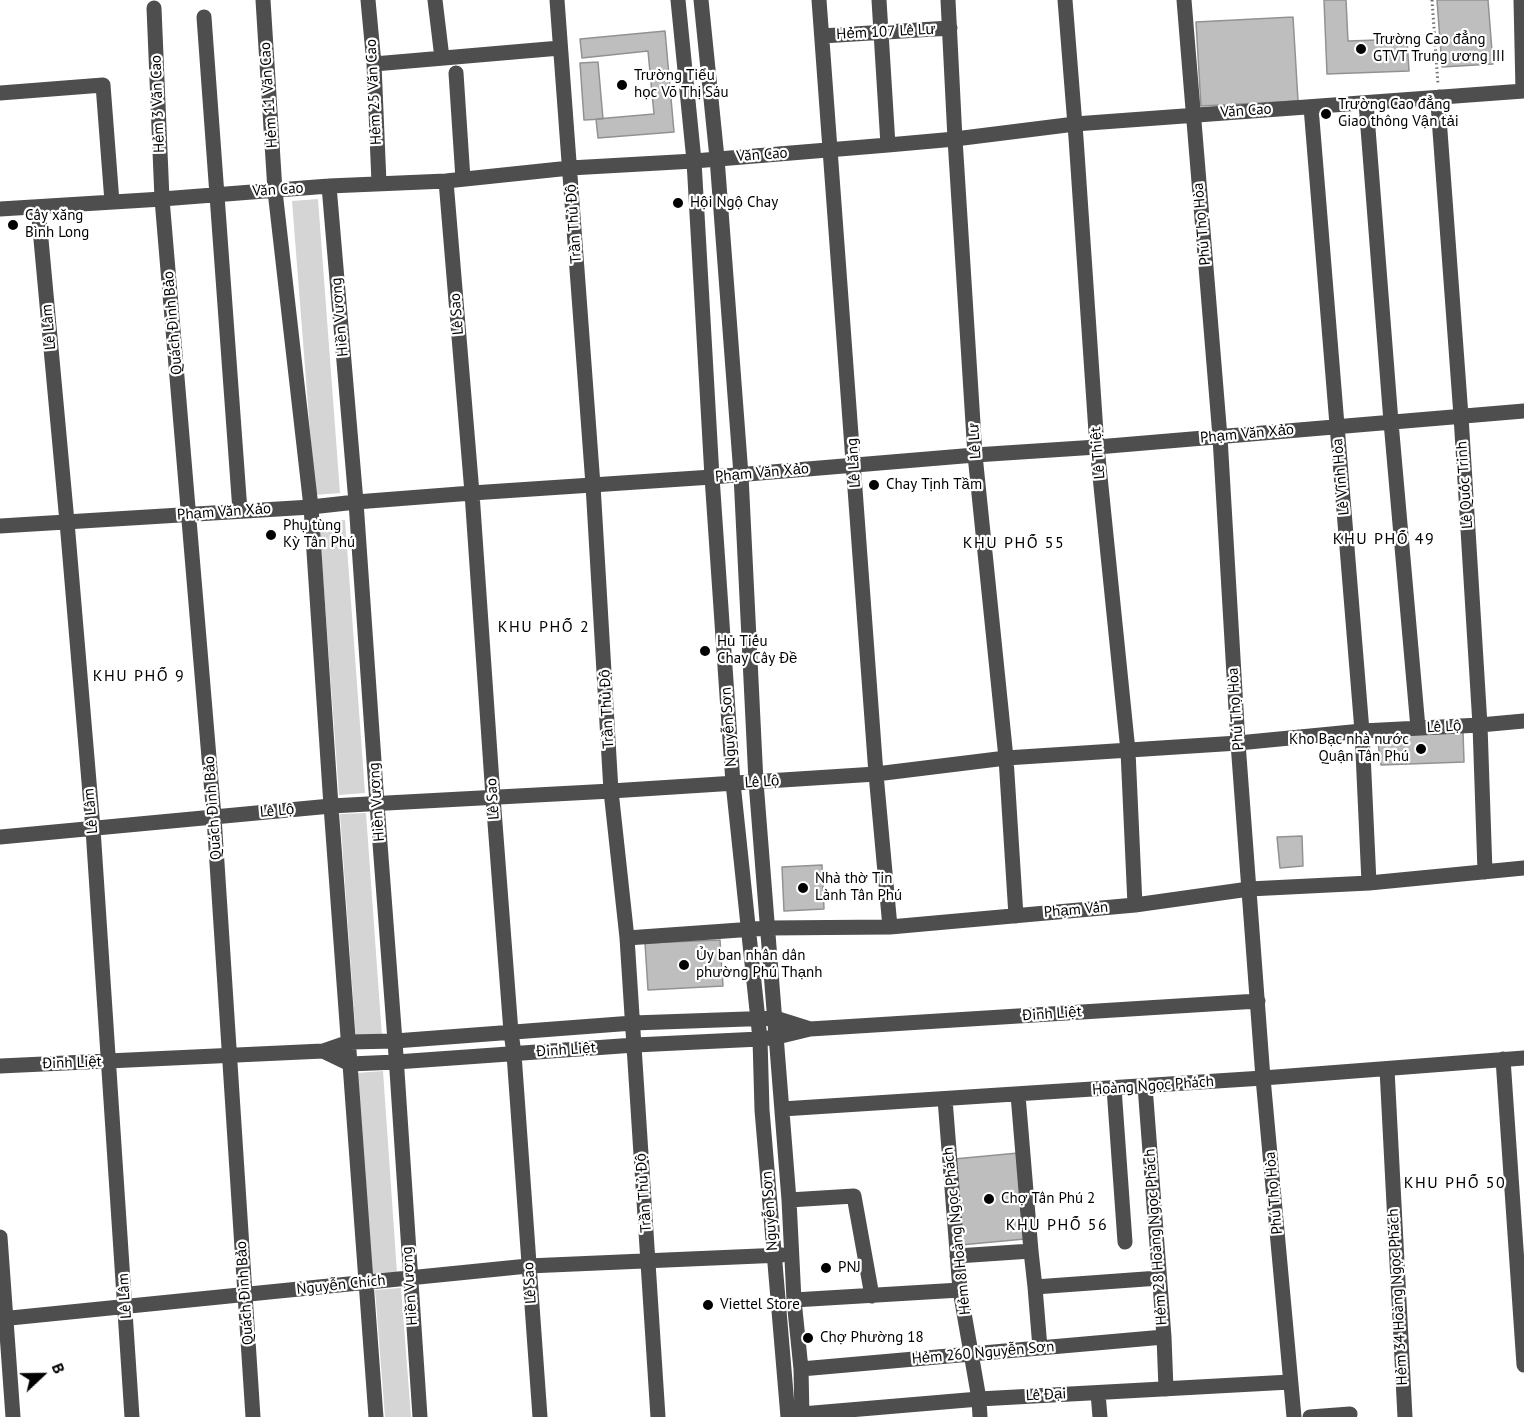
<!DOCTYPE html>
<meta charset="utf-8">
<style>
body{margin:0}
#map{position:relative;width:1524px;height:1417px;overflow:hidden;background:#fff;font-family:"PT Sans",sans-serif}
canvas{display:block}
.north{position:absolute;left:12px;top:1345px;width:60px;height:60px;-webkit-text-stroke:4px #fff;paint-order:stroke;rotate:68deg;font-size:16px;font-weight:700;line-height:24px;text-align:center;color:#000}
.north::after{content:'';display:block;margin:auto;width:21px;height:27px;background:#000;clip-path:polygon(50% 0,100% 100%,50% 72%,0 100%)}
</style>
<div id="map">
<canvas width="1524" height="1417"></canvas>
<div class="north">B</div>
</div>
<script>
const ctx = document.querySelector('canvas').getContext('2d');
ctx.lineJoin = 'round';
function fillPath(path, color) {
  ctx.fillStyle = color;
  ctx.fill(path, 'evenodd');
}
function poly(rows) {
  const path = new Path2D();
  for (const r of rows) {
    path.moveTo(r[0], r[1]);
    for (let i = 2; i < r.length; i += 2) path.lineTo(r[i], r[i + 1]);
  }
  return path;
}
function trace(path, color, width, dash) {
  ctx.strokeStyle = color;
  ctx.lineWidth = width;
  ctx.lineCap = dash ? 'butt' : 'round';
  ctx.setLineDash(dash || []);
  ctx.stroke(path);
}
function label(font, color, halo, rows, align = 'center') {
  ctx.font = font + ' "PT Sans",sans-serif';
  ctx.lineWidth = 4.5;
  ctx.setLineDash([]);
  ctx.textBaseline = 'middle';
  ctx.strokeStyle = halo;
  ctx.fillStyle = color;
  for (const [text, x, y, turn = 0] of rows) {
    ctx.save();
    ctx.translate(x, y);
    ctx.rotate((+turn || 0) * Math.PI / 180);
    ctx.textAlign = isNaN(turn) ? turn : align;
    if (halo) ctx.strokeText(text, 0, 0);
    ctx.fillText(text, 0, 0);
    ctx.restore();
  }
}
fillPath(poly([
 [318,199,340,493,315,495,292,201],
 [345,520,365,793,339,795,319,522],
 [366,813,382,1037,356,1039,340,814],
 [383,1071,397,1273,370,1275,357,1073],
 [401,1288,411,1417,385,1417,375,1290]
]), '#d5d5d5');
const building = poly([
 [1324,0,1346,0,1348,41,1407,39,1409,71,1327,74,1324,0],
 [1437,0,1488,0,1493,64,1442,67,1437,0],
 [1293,17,1298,101,1201,106,1196,22,1293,17],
 [665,31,674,132,598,138,596,119,654,114,648,51,582,58,580,39,665,31],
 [598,62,603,119,584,120,580,63,598,62],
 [1463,731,1464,762,1381,765,1377,736,1463,731],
 [1302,836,1303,866,1280,868,1277,837,1302,836],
 [822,865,824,909,784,911,782,867,822,865],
 [720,940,723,986,648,990,645,943,720,940],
 [1018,1153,1025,1239,960,1245,954,1159,1018,1153]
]);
fillPath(building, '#bebebe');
trace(building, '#929292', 1.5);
trace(poly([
 [1432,0,1438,84]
]), '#707070', 3, [1.5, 3]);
trace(poly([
 [263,0,275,191,311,507,331,806,376,1417],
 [368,0,374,64,379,183],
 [435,0,442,58],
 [557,0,593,485,611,791,627,938,658,1417],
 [678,0,694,161,712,477,733,783,760,1039,762,1110,788,1417],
 [701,0,717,158,741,475,756,782,789,1200,794,1300,801,1369,802,1417],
 [819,0,876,774,890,927],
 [879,0,888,145],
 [948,0,955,139,975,455,1006,758,1016,916],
 [1065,0,1076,138,1097,447,1128,751,1135,905],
 [1184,0,1220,437,1238,743,1263,1078,1294,1417],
 [1521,0,1523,91],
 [154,8,162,199,214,817,253,1417],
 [204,17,240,511],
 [822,36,950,28],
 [374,64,560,48],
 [456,73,463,179],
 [0,93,103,85,112,202],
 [1439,97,1438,104,1461,416,1480,725,1485,872],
 [1366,103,1391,422,1418,728],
 [1311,107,1362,731,1369,883],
 [446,181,472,493,493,797,511,1032,514,1054,540,1417],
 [329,186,356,502,377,804,395,1041,420,1417],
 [38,207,67,522,93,829,132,1417],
 [0,209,162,199,329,186,446,181,570,168,694,161,888,145,955,139,1075,124,1524,91],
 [0,526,311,507,356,502,472,493,712,477,975,455,1097,447,1524,411],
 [0,837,331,806,611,791,876,774,1006,758,1238,743,1362,731,1480,725,1524,721],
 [627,938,768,928,890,927,1135,905,1249,889,1369,883,1524,868],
 [323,1051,350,1064,396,1062,635,1045,760,1039,777,1037,810,1029,1258,1001],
 [1503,1059,1524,1365],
 [0,1066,323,1051,349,1042,395,1041,633,1023,775,1018,810,1029],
 [1387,1069,1405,1417],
 [1145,1086,1164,1337,1166,1389],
 [1114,1088,1125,1242],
 [1018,1095,1031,1251,1035,1287,1040,1348],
 [945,1099,960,1290,979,1399,980,1417],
 [782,1109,1263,1078,1524,1058],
 [789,1200,854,1196,872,1296],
 [0,1237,13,1417],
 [957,1256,1031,1251],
 [1035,1287,1159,1278],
 [794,1300,960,1290],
 [0,1319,528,1266,782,1255],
 [801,1369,1164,1337],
 [1098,1393,1100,1417],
 [802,1414,979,1399,1290,1382],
 [1310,1417,1350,1414]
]), '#4e4e4e', 15);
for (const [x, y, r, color] of [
 [1361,49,6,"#000"],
 [622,85,6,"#000"],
 [1326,114,6,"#000"],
 [678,203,6,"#000"],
 [13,225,6,"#000"],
 [874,485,6,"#000"],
 [271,535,6,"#000"],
 [705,651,6,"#000"],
 [1421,749,6,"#000"],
 [803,888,6,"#000"],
 [684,965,6,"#000"],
 [989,1199,6,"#000"],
 [826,1268,6,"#000"],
 [708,1305,6,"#000"],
 [808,1338,6,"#000"]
]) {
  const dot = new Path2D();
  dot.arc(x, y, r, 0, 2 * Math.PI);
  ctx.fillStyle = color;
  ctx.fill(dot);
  trace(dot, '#fff', 2);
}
label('15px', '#000', '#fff', [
 ["Hẻm 107 Lê Lư",886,32,-3],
 ["Hẻm 25 Văn Cao",374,92,-93],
 ["Hẻm 11 Văn Cao",269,95,-94],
 ["Hẻm 3 Văn Cao",158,104,-92],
 ["Văn Cao",1246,111,-4],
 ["Văn Cao",762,155,-4],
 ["Văn Cao",278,190,-4],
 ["Trần Thủ Độ",574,224,-94],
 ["Phú Thọ Hòa",1202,224,-95],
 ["Lê Sao",457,314,-95],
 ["Hiền Vương",340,317,-95],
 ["Quách Đình Bảo",173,323,-95],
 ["Lê Lâm",49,327,-95],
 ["Phạm Văn Xảo",1247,434,-5],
 ["Lê Lư",975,441,-94],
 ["Lê Thiệt",1098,453,-95],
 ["Lê Lăng",854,463,-94],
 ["Phạm Văn Xảo",762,473,-5],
 ["Lê Vĩnh Hòa",1341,477,-95],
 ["Lê Quốc Trinh",1465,485,-94],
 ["Phạm Văn Xảo",224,512,-4],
 ["Trần Thủ Độ",607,709,-93],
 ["Phú Thọ Hòa",1236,709,-94],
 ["Nguyễn Sơn",729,727,-94],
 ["Lê Lộ",1444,727,-3],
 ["Lê Lộ",762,782,-4],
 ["Lê Sao",493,799,-94],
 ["Hiền Vương",377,802,-94],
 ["Quách Đình Bảo",213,808,-94],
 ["Lê Lâm",91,811,-95],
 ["Lê Lộ",277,811,-5],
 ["Phạm Vấn",1076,910,-5],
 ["Đinh Liệt",1052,1014,-4],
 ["Đinh Liệt",566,1050,-4],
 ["Đinh Liệt",72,1063,-2],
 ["Hoàng Ngọc Phách",1153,1086,-4],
 ["Trần Thủ Độ",644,1193,-94],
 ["Phú Thọ Hòa",1274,1193,-95],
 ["Nguyễn Sơn",770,1211,-94],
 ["Hẻm 8 Hoàng Ngọc Phách",957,1231,-96],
 ["Hẻm 28 Hoàng Ngọc Phách",1156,1237,-94],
 ["Lê Sao",530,1283,-94],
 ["Nguyễn Chích",341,1285,-6],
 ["Hiền Vương",410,1286,-94],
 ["Quách Đình Bảo",245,1293,-94],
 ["Lê Lâm",125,1296,-94],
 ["Hẻm 34 Hoàng Ngọc Phách",1398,1297,-93],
 ["Hẻm 260 Nguyễn Sơn",983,1353,-5],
 ["Lê Đại",1046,1395,-3]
]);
label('15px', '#000', '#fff', [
 ["Trường Cao đẳng",1373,40],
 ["GTVT Trung ương III",1373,57],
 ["Trường Tiểu",634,76],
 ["học Võ Thị Sáu",634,93],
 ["Trường Cao đẳng",1338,105],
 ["Giao thông Vận tải",1338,122],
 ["Hội Ngộ Chay",690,203],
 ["Cây xăng",25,216],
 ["Bình Long",25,233],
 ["Chay Tịnh Tầm",886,485],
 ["Phụ tùng",283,526],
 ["Kỳ Tân Phú",283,543],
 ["Hủ Tiếu",717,642],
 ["Chay Cây Đề",717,659],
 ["Kho Bạc nhà nước",1409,740,"right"],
 ["Quận Tân Phú",1409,757,"right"],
 ["Nhà thờ Tin",815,879],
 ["Lành Tân Phú",815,896],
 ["Ủy ban nhân dân",696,956],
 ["phường Phú Thạnh",696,973],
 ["Chợ Tân Phú 2",1001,1199],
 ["PNJ",838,1268],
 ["Viettel Store",720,1305],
 ["Chợ Phường 18",820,1338]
], 'left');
ctx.letterSpacing = '1.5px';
label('16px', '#000', '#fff', [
 ["KHU PHỐ 49",1384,539],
 ["KHU PHỐ 55",1014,543],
 ["KHU PHỐ 2",544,627],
 ["KHU PHỐ 9",139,676],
 ["KHU PHỐ 50",1455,1183],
 ["KHU PHỐ 56",1057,1225]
]);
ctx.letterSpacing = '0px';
</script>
